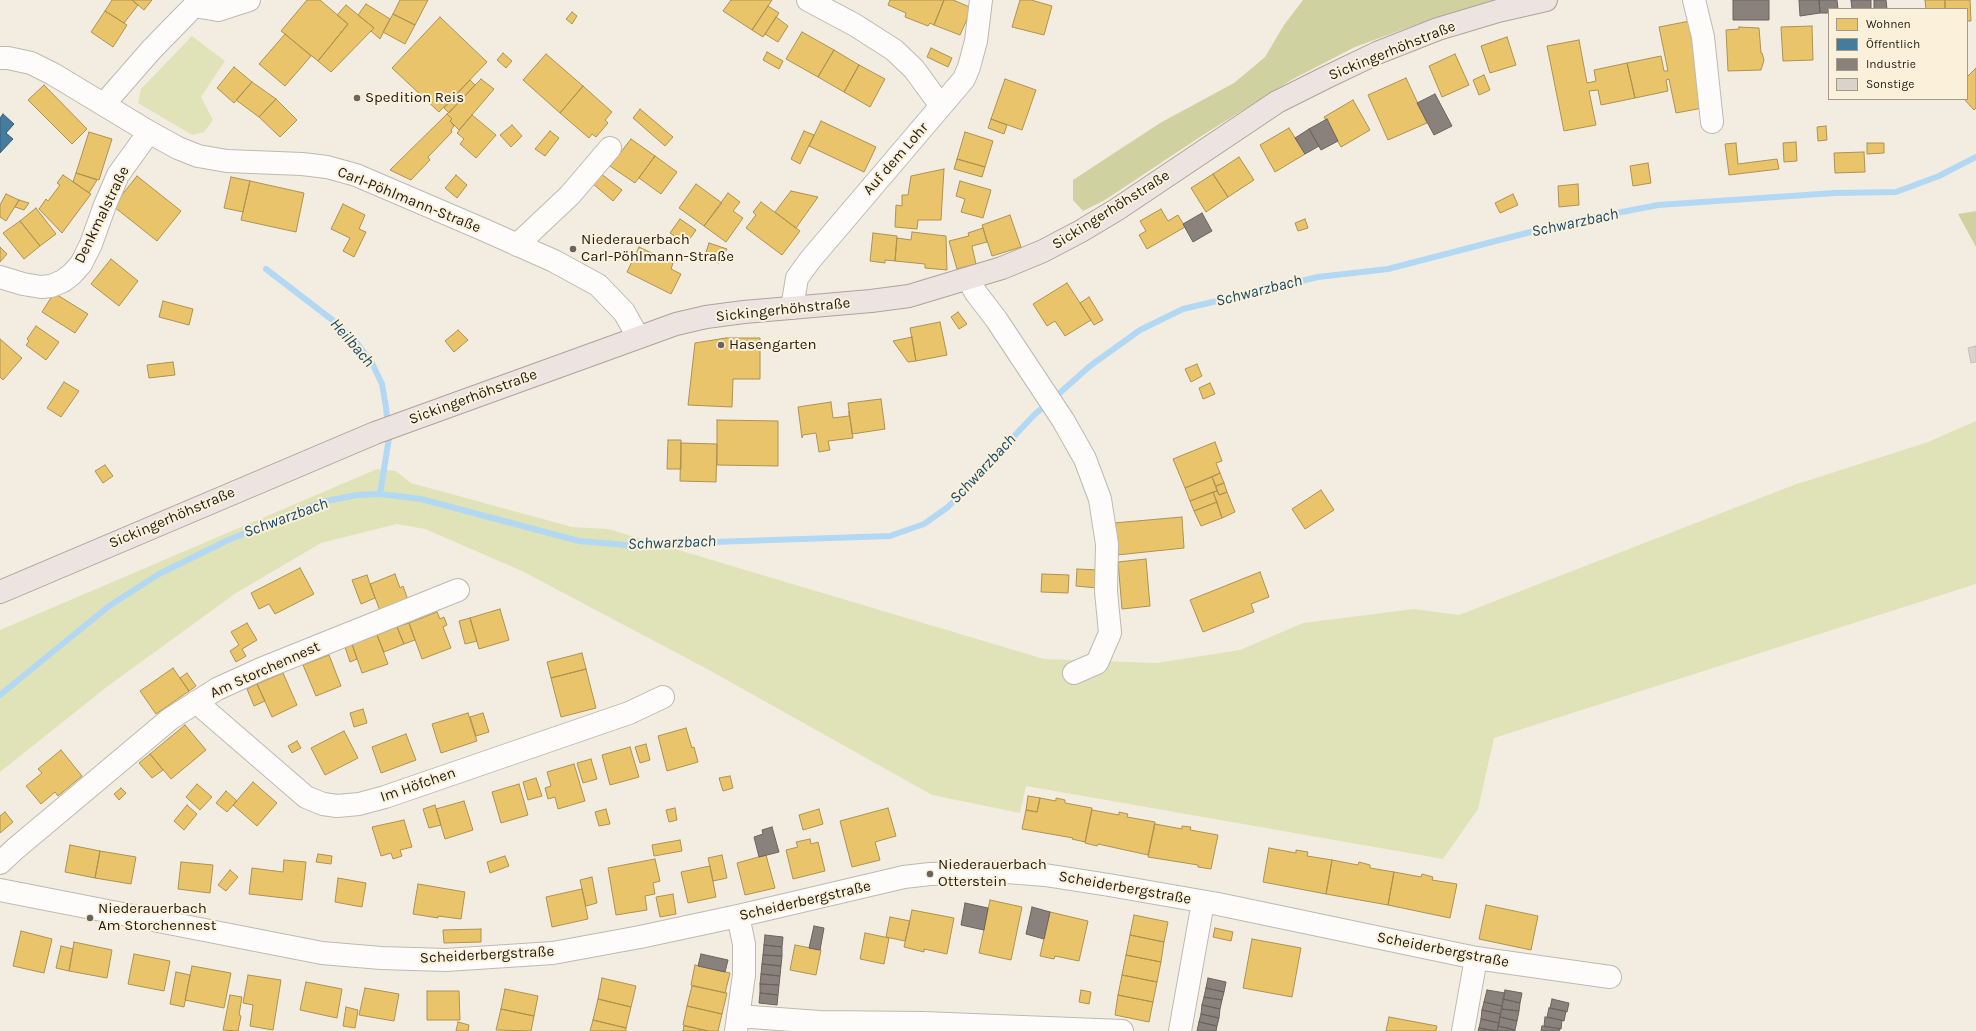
<!DOCTYPE html>
<meta charset="utf-8">
<style>
body{margin:0}
#map{position:relative;width:1976px;height:1031px;overflow:hidden;background:#f3ede1;font-family:Karla,sans-serif}
canvas{display:block}
.legend{position:absolute;left:1828px;top:8px;width:140px;height:92px;box-sizing:border-box;background:#fbf0d9;border:1px solid #a39b8a;margin:0;padding:5px 7px;list-style:none;font-size:12px;color:#201c14}
.legend li{display:flex;align-items:center;gap:8px;height:20px}
.legend b{width:20px;border:1px solid #a39b8a}
</style>
<div id="map">
<canvas width="1976" height="1031"></canvas>
<ul class="legend">
<li><b style="height:11px;background:#e9c46a"></b>Wohnen</li>
<li><b style="height:11px;background:#457b9d"></b>Öffentlich</li>
<li><b style="height:11px;background:#8a817c"></b>Industrie</li>
<li><b style="height:11px;background:#dad3cb"></b>Sonstige</li>
</ul>
</div>
<script>
const ctx = document.querySelector('canvas').getContext('2d');
ctx.lineJoin = 'round';
function fillPath(path, color) {
  ctx.fillStyle = color;
  ctx.fill(path, 'evenodd');
}
function poly(rows) {
  const path = new Path2D();
  for (const r of rows) {
    path.moveTo(r[0], r[1]);
    for (let i = 2; i < r.length; i += 2) path.lineTo(r[i], r[i + 1]);
  }
  return path;
}
function trace(path, color, width, dash) {
  ctx.strokeStyle = color;
  ctx.lineWidth = width;
  ctx.lineCap = dash ? 'butt' : 'round';
  ctx.setLineDash(dash || []);
  ctx.stroke(path);
}
function label(font, color, halo, rows, align = 'center') {
  ctx.font = font + ' Karla,sans-serif';
  ctx.lineWidth = 4;
  ctx.setLineDash([]);
  ctx.textBaseline = 'middle';
  ctx.strokeStyle = halo;
  ctx.fillStyle = color;
  for (const [text, x, y, turn = 0] of rows) {
    ctx.save();
    ctx.translate(x, y);
    ctx.rotate((+turn || 0) * Math.PI / 180);
    ctx.textAlign = isNaN(turn) ? turn : align;
    if (halo) ctx.strokeText(text, 0, 0);
    ctx.fillText(text, 0, 0);
    ctx.restore();
  }
}
fillPath(poly([
 [192,36,225,61,201,97,213,120,204,132,192,135,138,103,141,89],
 [1976,421,1976,584,1494,738,1478,809,1443,859,1026,786,1020,813,932,795,709,670,522,571,425,529,397,524,321,543,236,593,108,686,0,772,0,630,377,469,396,471,411,483,572,527,608,529,1044,659,1156,663,1240,650,1303,623,1414,609,1459,615,1791,486,1928,442]
]), '#e0e3b7');
fillPath(poly([
 [1303,0,1496,0,1418,24,1355,47,1293,79,1203,135,1105,200,1083,211,1073,200,1073,180,1160,123,1234,83,1265,57,1284,25],
 [1976,211,1976,247,1958,214]
]), '#cfd2a0');
const homes = poly([
 [112,0,132,0,138,5,124,23,105,11,112,0],
 [132,0,152,0,144,10,132,0],
 [307,0,320,0,348,24,318,61,281,31,307,0],
 [400,0,428,0,415,25,393,14,400,0],
 [731,0,772,0,752,30,723,11,731,0],
 [890,0,944,0,934,25,930,23,928,26,905,17,906,13,888,5,890,0],
 [944,0,953,0,972,8,960,35,934,25,944,0],
 [1020,0,1031,0,1052,6,1044,35,1012,27,1020,0],
 [1925,0,1945,0,1945,9,1926,9,1925,0],
 [1945,0,1970,0,1971,21,1967,21,1967,9,1945,9,1945,0],
 [366,4,390,19,380,39,371,31,374,28,358,15,366,4],
 [346,5,374,28,331,72,318,61,348,24,337,15,346,5],
 [768,6,779,13,763,37,752,30,768,6],
 [105,11,127,25,113,47,91,32,105,11],
 [572,12,577,16,572,24,566,19,572,12],
 [393,14,415,25,405,44,383,32,393,14],
 [440,17,487,62,439,112,392,68,440,17],
 [776,17,788,26,778,42,765,34,776,17],
 [1690,21,1708,107,1676,113,1669,79,1666,80,1668,91,1635,98,1627,63,1661,56,1664,71,1668,71,1659,27,1690,21],
 [1812,26,1813,60,1783,61,1781,27,1812,26],
 [1739,27,1759,28,1761,53,1762,53,1764,60,1761,70,1728,71,1726,30,1739,29,1739,27],
 [802,32,834,50,818,77,786,59,802,32],
 [285,34,311,56,285,86,259,64,285,34],
 [1507,37,1516,65,1490,73,1481,46,1507,37],
 [1579,40,1587,83,1596,81,1594,70,1627,63,1635,98,1601,105,1598,90,1589,91,1596,125,1564,131,1547,46,1579,40],
 [931,48,952,58,948,67,927,57,931,48],
 [834,50,859,65,844,92,818,77,834,50],
 [767,52,783,61,779,69,763,60,767,52],
 [503,53,512,61,506,68,497,60,503,53],
 [546,54,583,86,560,113,523,80,546,54],
 [1455,54,1469,85,1442,97,1429,66,1455,54],
 [859,65,885,79,870,107,844,92,859,65],
 [234,67,252,82,234,103,217,88,234,67],
 [1976,68,1976,108,1974,110,1964,99,1967,99,1967,77,1976,68],
 [1484,75,1490,90,1479,95,1473,80,1484,75],
 [1406,78,1427,123,1388,140,1368,95,1406,78],
 [481,79,494,89,459,130,450,121,452,119,447,114,481,79],
 [1005,79,1036,90,1022,130,991,119,1005,79],
 [470,80,475,85,449,113,444,108,470,80],
 [252,82,276,99,259,117,236,100,252,82],
 [44,85,87,129,72,144,28,100,44,85],
 [583,86,612,112,605,120,608,123,596,137,592,134,589,138,560,113,583,86],
 [276,99,297,120,280,137,259,117,276,99],
 [1353,100,1370,130,1341,147,1324,117,1353,100],
 [640,109,673,137,665,146,633,118,640,109],
 [447,114,452,119,450,121,454,126,451,130,452,132,428,157,430,160,411,180,390,170,447,114],
 [472,115,496,135,476,158,460,144,464,139,457,133,472,115],
 [991,119,1007,125,1004,134,988,128,991,119],
 [821,121,876,147,864,172,809,146,821,121],
 [512,125,522,136,511,147,500,135,512,125],
 [1826,126,1827,140,1818,141,1817,127,1826,126],
 [1289,128,1305,154,1275,172,1260,145,1289,128],
 [550,131,559,138,545,156,535,149,550,131],
 [804,131,814,135,800,164,791,159,804,131],
 [89,132,112,139,99,180,76,173,89,132],
 [965,132,993,141,985,167,957,159,965,132],
 [631,139,655,156,635,183,610,166,631,139],
 [1796,142,1797,161,1784,162,1783,143,1796,142],
 [1736,143,1738,164,1777,159,1779,169,1729,175,1725,144,1736,143],
 [1867,143,1884,143,1884,153,1867,154,1867,143],
 [1864,152,1865,172,1835,173,1834,153,1864,152],
 [655,156,677,172,661,194,639,178,655,156],
 [1239,157,1254,180,1228,197,1213,174,1239,157],
 [957,159,985,167,982,177,954,169,957,159],
 [1648,163,1651,183,1633,186,1630,166,1648,163],
 [944,169,941,220,918,220,917,229,895,227,896,205,902,206,902,195,908,195,911,176,944,169],
 [76,173,97,180,89,193,73,182,76,173],
 [600,173,622,190,613,201,592,183,600,173],
 [1213,174,1228,197,1206,212,1191,188,1213,174],
 [63,175,91,194,62,233,39,209,46,199,48,201,60,185,57,183,63,175],
 [456,175,467,185,457,198,445,188,456,175],
 [137,176,181,211,157,241,113,206,137,176],
 [231,177,250,181,243,212,224,208,231,177],
 [250,181,304,193,296,232,241,220,250,181],
 [960,181,991,190,983,218,961,212,965,199,956,196,960,181],
 [696,184,722,203,704,226,679,208,696,184],
 [1578,184,1579,205,1559,207,1558,186,1578,184],
 [791,191,818,197,796,228,775,212,791,191],
 [728,193,740,202,733,211,743,218,726,242,704,226,728,193],
 [6,194,19,200,6,221,0,217,0,205,6,194],
 [1513,194,1518,205,1500,213,1495,203,1513,194],
 [19,200,29,203,24,210,15,207,19,200],
 [761,202,800,231,782,255,746,228,756,215,753,212,761,202],
 [343,204,365,215,359,229,366,232,354,257,343,251,350,238,331,229,343,204],
 [36,208,56,234,40,246,20,221,36,208],
 [1161,209,1168,221,1178,215,1185,227,1147,249,1139,235,1146,231,1140,221,1161,209],
 [1010,215,1021,247,992,256,982,225,1010,215],
 [680,219,696,230,686,244,670,233,680,219],
 [1305,219,1308,228,1298,231,1295,223,1305,219],
 [20,221,40,246,24,259,3,233,20,221],
 [983,228,987,242,972,246,976,264,957,269,949,241,969,236,968,233,983,228],
 [912,232,946,236,947,270,925,268,925,264,895,261,897,238,911,240,912,232],
 [873,233,897,236,895,261,885,260,885,263,870,261,873,233],
 [709,243,727,249,719,263,704,259,709,243],
 [0,247,7,254,0,262,0,247],
 [639,247,673,263,671,269,681,274,671,294,627,272,639,247],
 [111,259,138,281,119,306,91,284,111,259],
 [1067,283,1091,320,1065,336,1055,321,1047,326,1033,304,1067,283],
 [54,293,88,314,75,333,42,312,54,293],
 [1089,297,1103,320,1094,325,1080,303,1089,297],
 [163,301,193,309,189,325,159,317,163,301],
 [958,312,967,324,959,329,951,317,958,312],
 [940,322,947,355,916,361,910,328,940,322],
 [36,326,59,342,46,360,26,345,29,341,27,339,36,326],
 [458,330,468,340,454,352,445,341,458,330],
 [912,337,916,361,908,362,893,341,912,337],
 [726,338,760,338,760,379,733,379,732,407,688,405,695,343,726,338],
 [0,339,22,358,3,380,0,377,0,339],
 [173,362,175,375,149,378,147,365,173,362],
 [1197,364,1202,376,1191,382,1185,369,1197,364],
 [64,382,79,391,61,417,47,408,64,382],
 [1210,383,1215,394,1203,399,1199,388,1210,383],
 [881,399,885,429,852,434,848,403,881,399],
 [831,402,833,418,849,416,849,411,853,438,828,441,830,450,819,452,816,433,803,435,802,438,798,407,831,402],
 [717,420,778,421,778,466,717,465,717,420],
 [668,440,681,440,681,469,667,469,668,440],
 [1215,442,1222,461,1216,463,1220,473,1185,488,1173,459,1215,442],
 [681,443,717,444,716,482,680,481,681,443],
 [105,465,113,476,103,483,95,471,105,465],
 [1220,473,1224,483,1216,486,1212,477,1220,473],
 [1212,477,1217,491,1190,501,1185,488,1212,477],
 [1224,483,1227,492,1219,495,1216,486,1224,483],
 [1321,490,1334,510,1305,529,1292,509,1321,490],
 [1217,491,1219,495,1227,492,1235,512,1222,518,1213,492,1217,491],
 [1213,492,1217,502,1194,511,1190,501,1213,492],
 [1217,502,1222,518,1201,526,1194,511,1217,502],
 [1182,517,1184,548,1117,555,1114,523,1182,517],
 [1146,559,1150,606,1122,609,1118,562,1146,559],
 [300,568,314,594,275,614,269,604,259,609,251,593,300,568],
 [1077,569,1099,570,1097,588,1076,586,1077,569],
 [1260,572,1269,597,1251,604,1254,612,1203,632,1190,600,1260,572],
 [395,574,400,588,403,586,408,600,380,611,370,584,395,574],
 [1042,574,1069,575,1068,593,1041,592,1042,574],
 [367,575,375,598,361,604,352,580,367,575],
 [500,609,509,640,479,649,470,618,500,609],
 [437,612,440,619,444,617,447,625,443,627,451,648,422,659,409,623,437,612],
 [470,618,477,641,465,644,459,621,470,618],
 [247,623,257,640,242,649,246,656,236,662,230,651,239,645,231,632,247,623],
 [409,623,415,640,404,644,397,627,409,623],
 [397,627,404,644,384,652,377,635,397,627],
 [377,635,388,664,362,673,352,644,377,635],
 [352,644,357,659,350,662,345,647,352,644],
 [582,653,586,669,551,678,547,662,582,653],
 [329,655,341,686,316,696,303,665,329,655],
 [173,668,189,691,156,714,140,691,173,668],
 [586,669,596,708,561,717,551,678,586,669],
 [187,673,196,686,189,691,180,678,187,673],
 [283,673,297,705,272,717,257,684,283,673],
 [257,684,265,701,254,706,247,689,257,684],
 [363,709,367,723,354,727,350,713,363,709],
 [468,713,477,741,441,753,432,724,468,713],
 [483,713,489,732,476,736,470,717,483,713],
 [185,725,206,750,171,779,150,754,185,725],
 [686,728,692,748,694,747,698,762,667,771,658,736,686,728],
 [344,731,358,758,325,775,311,748,344,731],
 [406,734,416,760,381,773,372,747,406,734],
 [297,741,301,748,292,753,288,746,297,741],
 [646,744,650,760,640,763,635,747,646,744],
 [630,747,639,777,610,785,602,755,630,747],
 [61,750,82,776,58,796,55,792,41,804,26,786,42,773,38,769,61,750],
 [150,754,163,770,152,778,139,763,150,754],
 [591,759,597,779,583,783,577,763,591,759],
 [574,764,585,801,558,809,555,797,548,799,545,788,551,786,547,772,574,764],
 [730,776,733,788,723,791,719,778,730,776],
 [536,778,542,796,528,800,523,782,536,778],
 [253,782,277,803,257,826,233,805,253,782],
 [197,784,212,797,200,810,186,797,197,784],
 [519,784,528,815,501,823,492,792,519,784],
 [121,788,126,793,119,800,114,794,121,788],
 [226,791,237,801,227,812,216,803,226,791],
 [1028,796,1040,798,1037,812,1026,810,1028,796],
 [1040,798,1056,801,1056,798,1065,800,1065,803,1092,808,1085,842,1072,839,1073,838,1022,829,1026,810,1037,812,1040,798],
 [464,801,473,830,445,839,436,809,464,801],
 [187,805,197,814,184,830,174,821,187,805],
 [435,805,441,825,429,828,423,809,435,805],
 [675,808,677,820,669,822,666,810,675,808],
 [888,808,896,836,875,842,880,860,852,867,840,821,888,808],
 [606,809,610,824,599,826,595,812,606,809],
 [819,809,823,824,803,830,799,815,819,809],
 [1092,810,1119,815,1119,812,1128,814,1127,817,1155,822,1148,855,1098,844,1097,846,1085,843,1092,810],
 [5,812,13,822,0,833,0,816,5,812],
 [404,820,412,847,400,850,402,856,393,859,391,853,381,856,372,827,404,820],
 [1155,824,1182,829,1182,826,1191,827,1190,830,1218,835,1211,869,1198,867,1198,865,1148,857,1155,824],
 [810,839,811,844,818,842,825,871,793,879,786,850,798,847,796,842,810,839],
 [680,840,682,851,654,856,652,845,680,840],
 [70,845,100,851,95,878,65,872,70,845],
 [1269,848,1296,853,1296,850,1308,852,1307,856,1332,860,1326,894,1263,882,1269,848],
 [100,851,136,857,131,884,95,878,100,851],
 [318,854,332,856,331,864,316,862,318,854],
 [722,855,727,878,713,881,708,858,722,855],
 [766,855,775,888,745,895,737,863,766,855],
 [505,856,509,866,490,873,487,862,505,856],
 [655,859,660,881,653,883,655,894,645,896,647,910,616,915,608,868,655,859],
 [284,860,306,862,302,900,249,894,252,868,283,872,284,860],
 [1332,860,1358,865,1359,862,1370,865,1370,868,1394,872,1388,905,1326,894,1332,860],
 [181,862,213,865,210,893,178,889,181,862],
 [710,866,716,897,688,903,681,872,710,866],
 [230,870,238,877,226,891,218,885,230,870],
 [1394,872,1421,877,1422,874,1433,877,1432,880,1457,884,1450,918,1388,905,1394,872],
 [592,877,597,903,586,906,580,880,592,877],
 [338,878,366,883,362,907,335,902,338,878],
 [418,884,465,892,461,919,438,916,438,918,413,914,418,884],
 [582,889,588,919,552,927,546,897,582,889],
 [673,894,676,914,660,917,656,897,673,894],
 [990,900,1022,907,1011,960,979,953,990,900],
 [1486,905,1538,916,1531,950,1479,939,1486,905],
 [912,910,954,918,947,954,924,949,924,952,904,947,912,910],
 [1050,912,1088,921,1079,961,1055,956,1054,959,1040,956,1050,912],
 [1134,915,1168,922,1164,942,1130,935,1134,915],
 [890,917,910,921,905,941,886,937,890,917],
 [1215,928,1233,932,1231,941,1213,937,1215,928],
 [481,929,481,942,444,943,443,930,481,929],
 [21,931,52,939,44,973,13,966,21,931],
 [865,933,889,938,884,964,860,959,865,933],
 [1130,935,1164,942,1161,962,1126,955,1130,935],
 [1252,939,1301,948,1292,997,1243,988,1252,939],
 [74,942,112,950,107,978,69,971,74,942],
 [795,945,821,950,816,975,790,970,795,945],
 [61,946,73,949,69,971,56,968,61,946],
 [134,954,170,961,164,991,128,984,134,954],
 [1126,955,1161,962,1157,982,1122,975,1126,955],
 [695,965,730,973,725,993,691,985,695,965],
 [192,966,231,973,224,1008,185,1000,192,966],
 [176,972,190,975,184,1007,170,1004,176,972],
 [248,975,281,980,273,1030,250,1026,253,1005,243,1003,248,975],
 [1122,975,1157,982,1153,1002,1118,995,1122,975],
 [602,978,636,986,631,1007,598,999,602,978],
 [306,982,342,989,337,1018,300,1010,306,982],
 [692,986,727,993,722,1014,687,1006,692,986],
 [365,988,399,994,394,1021,359,1015,365,988],
 [505,989,538,996,534,1016,501,1009,505,989],
 [1081,990,1091,992,1089,1004,1079,1002,1081,990],
 [427,991,459,991,460,1020,427,1020,427,991],
 [230,995,242,997,239,1015,241,1016,238,1031,223,1030,230,995],
 [1118,995,1153,1002,1149,1022,1115,1015,1118,995],
 [598,999,631,1007,626,1028,593,1020,598,999],
 [687,1006,722,1014,718,1031,708,1031,683,1025,687,1006],
 [346,1007,358,1010,355,1028,343,1026,346,1007],
 [501,1009,534,1016,531,1031,496,1030,501,1009],
 [1389,1017,1437,1026,1436,1031,1386,1031,1389,1017],
 [593,1020,626,1028,626,1031,590,1031,593,1020],
 [458,1022,469,1025,468,1031,456,1031,458,1022],
 [684,1026,708,1031,683,1031,684,1026]
]);
fillPath(homes, '#e9c46a');
trace(homes, '#ad9250', 1);
const public = poly([
 [3,114,14,124,6,133,13,139,0,153,0,118,3,114]
]);
fillPath(public, '#457b9d');
trace(public, '#3a5e74', 1);
const industry = poly([
 [1733,0,1769,0,1769,20,1733,20,1733,0],
 [1799,0,1819,0,1820,13,1800,16,1799,0],
 [1819,0,1837,0,1838,9,1829,9,1829,13,1820,13,1819,0],
 [1851,0,1871,0,1871,9,1852,9,1851,0],
 [1874,0,1886,0,1887,9,1874,9,1874,0],
 [1435,94,1452,126,1434,135,1417,103,1435,94],
 [1327,119,1338,141,1321,150,1309,129,1327,119],
 [1309,129,1319,146,1305,154,1295,138,1309,129],
 [1202,213,1212,231,1193,242,1183,224,1202,213],
 [772,827,779,852,759,857,754,837,763,834,762,830,772,827],
 [965,903,988,908,984,930,961,925,965,903],
 [1032,907,1050,912,1044,939,1026,934,1032,907],
 [814,926,824,928,820,950,809,948,814,926],
 [765,935,783,937,782,947,764,945,765,935],
 [764,945,782,947,782,956,763,955,764,945],
 [701,954,728,960,725,972,698,966,701,954],
 [763,955,782,956,781,966,762,964,763,955],
 [762,964,781,966,780,976,761,974,762,964],
 [761,974,780,976,779,985,760,984,761,974],
 [1208,978,1226,982,1224,992,1206,988,1208,978],
 [760,984,779,985,778,995,760,993,760,984],
 [1206,988,1224,992,1222,1000,1204,997,1206,988],
 [1487,990,1505,993,1502,1006,1484,1002,1487,990],
 [1505,990,1522,993,1520,1003,1503,999,1505,990],
 [760,993,778,995,777,1005,759,1003,760,993],
 [1204,997,1222,1000,1220,1009,1202,1005,1204,997],
 [1503,999,1520,1003,1519,1011,1502,1009,1503,999],
 [1552,999,1569,1003,1567,1012,1550,1008,1552,999],
 [1484,1002,1502,1006,1500,1014,1482,1010,1484,1002],
 [1202,1005,1220,1009,1219,1018,1201,1014,1202,1005],
 [1549,1008,1566,1011,1564,1021,1547,1017,1549,1008],
 [1502,1009,1519,1011,1517,1021,1500,1017,1502,1009],
 [1482,1010,1500,1014,1499,1023,1481,1019,1482,1010],
 [1201,1014,1219,1018,1217,1026,1199,1022,1201,1014],
 [1500,1017,1517,1021,1515,1030,1498,1026,1500,1017],
 [1545,1017,1562,1020,1561,1029,1544,1026,1545,1017],
 [1481,1019,1499,1023,1497,1031,1479,1028,1481,1019],
 [1199,1022,1217,1026,1216,1031,1197,1031,1199,1022],
 [1498,1026,1515,1030,1515,1031,1497,1031,1498,1026],
 [1542,1026,1560,1029,1559,1031,1541,1031,1542,1026],
 [1479,1028,1496,1031,1478,1031,1479,1028]
]);
fillPath(industry, '#8a817c');
trace(industry, '#6a635d', 1);
trace(poly([
 [266,269,335,322,357,343,372,363,382,384,386,407,389,438,380,494],
 [1054,398,1090,366,1140,330,1183,309,1318,277,1388,269,1565,223,1658,205,1835,193,1896,192,1939,176,1976,157],
 [0,695,109,606,159,574,226,541,321,502,357,495,380,494,421,499,579,541,626,545,890,536,924,524,948,507,1034,415,1047,404]
]), '#b3d8f4', 6);
const building = poly([
 [1976,346,1976,362,1971,363,1968,348,1976,346]
]);
fillPath(building, '#dad3cb');
trace(building, '#c5beb6', 1);
const minor = poly([
 [808,0,855,25,894,50,914,69,941,106],
 [1694,0,1703,37,1712,122],
 [194,6,218,10,249,0],
 [0,58,8,58,31,63,53,74,149,132,178,148,198,156,227,161,302,164,327,167,356,175,482,229,554,261,598,285,624,312,638,337],
 [104,104,152,49,194,6],
 [517,245,570,195,610,148],
 [0,277,23,284,41,287,51,286,63,281,72,274,81,264,91,244,105,205,118,175,149,132],
 [968,279,976,293,996,319,1063,420,1085,459,1100,499,1107,544,1106,591,1110,633,1097,663,1074,673],
 [792,308,797,278,810,260,964,79,969,67,976,41,981,0],
 [196,702,306,797,323,804,337,806,359,804,385,797,629,713,663,697],
 [0,863,15,849,170,719,217,689,261,669,458,590],
 [0,890,322,953,381,958,446,960,553,953,640,937,738,916,904,877,930,874,1007,872,1045,875,1109,885,1218,904,1476,958,1610,977],
 [738,1016,819,1022,923,1023,1122,1031],
 [736,1031,744,975,744,944,738,916],
 [1180,1031,1203,902],
 [1463,1031,1476,958]
]);
const major = poly([
 [0,592,375,433,676,324,706,317,744,312,871,301,909,296,1002,268,1043,251,1081,231,1116,210,1277,102,1327,77,1377,53,1438,29,1498,11,1546,0]
]);
trace(minor, '#beb9b0', 24);
trace(major, '#b1a19a', 24);
trace(minor, '#fdfcfa', 22);
trace(major, '#ede4e2', 22);
for (const [x, y, r, color] of [
 [357,98,4,"#6a655c"],
 [573,249,4,"#6a655c"],
 [721,345,4,"#6a655c"],
 [930,874,4,"#6a655c"],
 [90,918,4,"#6a655c"]
]) {
  const dot = new Path2D();
  dot.arc(x, y, r, 0, 2 * Math.PI);
  ctx.fillStyle = color;
  ctx.fill(dot);
  trace(dot, '#fbf0d9', 1.5);
}
label('15px', '#201c14', '#fbf0d9', [
 ["Sickingerhöhstraße",1392,51,-22],
 ["Auf dem Lohr",896,159,-49],
 ["Carl-Pöhlmann-Straße",409,200,22],
 ["Sickingerhöhstraße",1111,210,-32],
 ["Denkmalstraße",102,215,-64],
 ["Sickingerhöhstraße",783,310,-6],
 ["Sickingerhöhstraße",473,397,-20],
 ["Sickingerhöhstraße",172,518,-23],
 ["Am Storchennest",265,670,-24],
 ["Im Höfchen",418,785,-19],
 ["Scheiderbergstraße",1125,888,10],
 ["Scheiderbergstraße",805,901,-13],
 ["Scheiderbergstraße",1443,950,11],
 ["Scheiderbergstraße",487,955,-3]
]);
label('15px', '#201c14', '#fbf0d9', [
 ["Spedition Reis",365,98],
 ["Niederauerbach",581,240],
 ["Carl-Pöhlmann-Straße",581,257],
 ["Hasengarten",729,345],
 ["Niederauerbach",938,865],
 ["Otterstein",938,882],
 ["Niederauerbach",98,909],
 ["Am Storchennest",98,926]
], 'left');
label('italic 16px', '#15496d', '#fbf0d9', [
 ["Schwarzbach",1575,223,-12],
 ["Schwarzbach",1259,291,-14],
 ["Heilbach",352,343,49],
 ["Schwarzbach",983,469,-47],
 ["Schwarzbach",286,518,-20],
 ["Schwarzbach",672,543,-2]
]);
</script>
